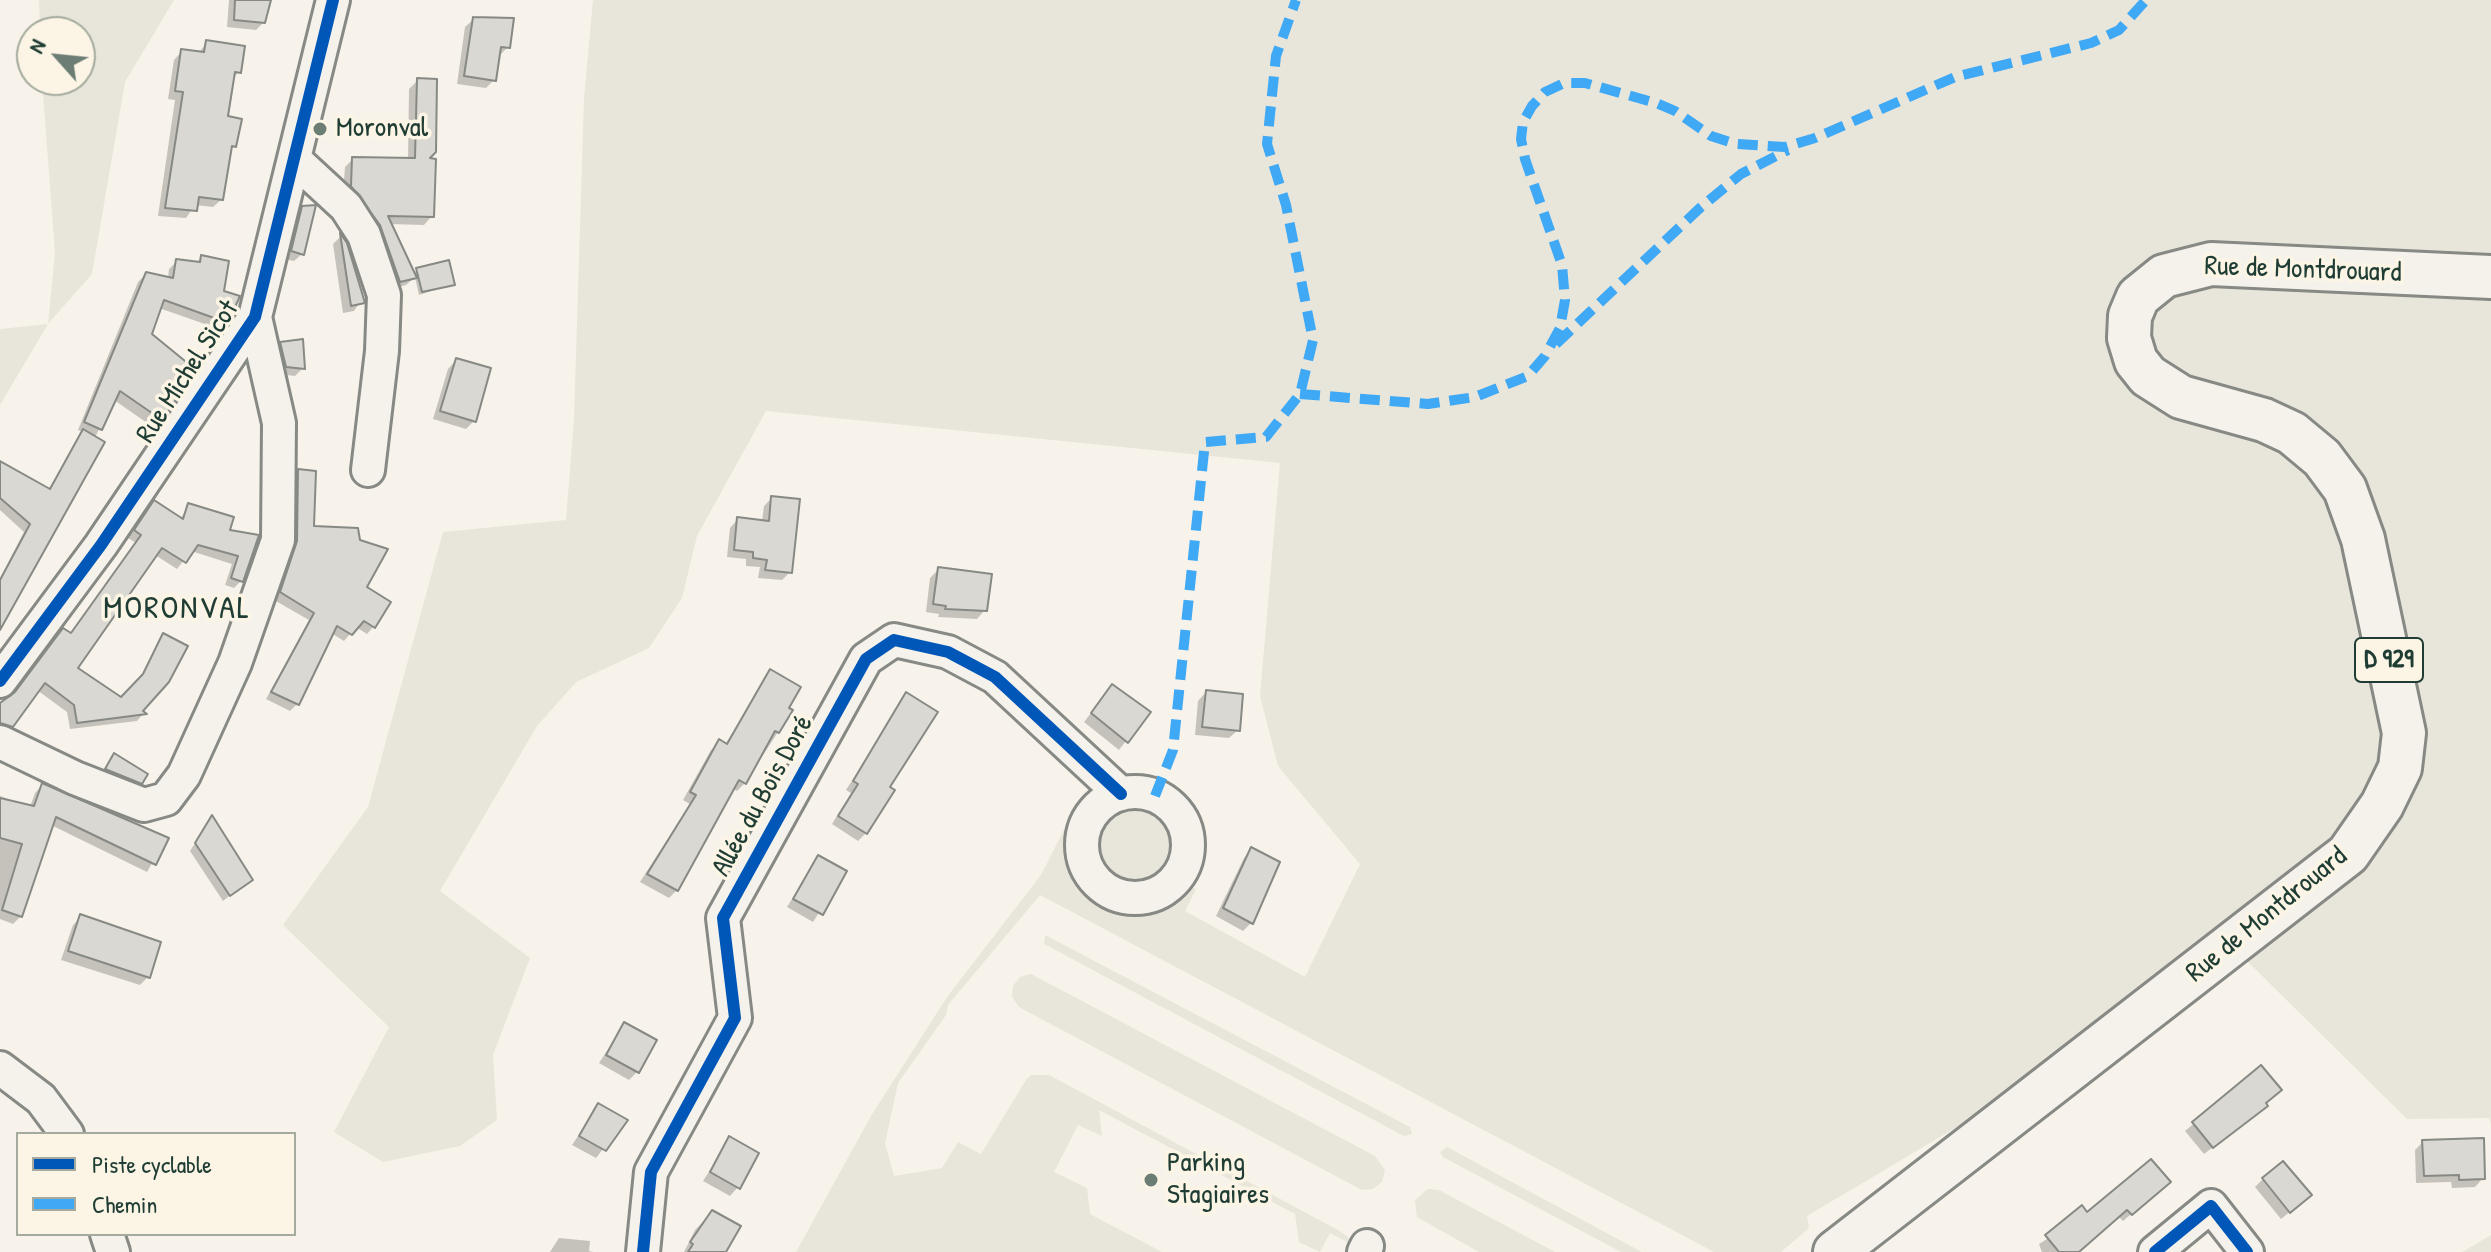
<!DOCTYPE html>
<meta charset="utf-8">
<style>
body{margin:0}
#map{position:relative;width:2491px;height:1252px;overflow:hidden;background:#f7f3ea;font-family:"Patrick Hand",sans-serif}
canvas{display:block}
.legend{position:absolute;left:16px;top:1132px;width:280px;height:104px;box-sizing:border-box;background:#fcf5e5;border:2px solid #a4ab9e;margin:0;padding:10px 14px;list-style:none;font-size:24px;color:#1f3d34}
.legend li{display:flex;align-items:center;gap:16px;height:40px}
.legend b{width:40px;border:2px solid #a4ab9e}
.north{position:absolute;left:16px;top:16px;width:80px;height:80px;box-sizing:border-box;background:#fcf5e5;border:2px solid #a4ab9e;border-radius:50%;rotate:297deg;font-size:22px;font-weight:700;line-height:32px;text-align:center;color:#1f3d34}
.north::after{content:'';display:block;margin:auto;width:28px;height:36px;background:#6b7d74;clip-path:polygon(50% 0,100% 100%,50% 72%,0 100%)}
</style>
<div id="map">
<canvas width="2491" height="1252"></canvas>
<ul class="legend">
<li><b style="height:10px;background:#0057b8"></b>Piste cyclable</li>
<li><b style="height:10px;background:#3fa9f5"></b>Chemin</li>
</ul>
<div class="north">N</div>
</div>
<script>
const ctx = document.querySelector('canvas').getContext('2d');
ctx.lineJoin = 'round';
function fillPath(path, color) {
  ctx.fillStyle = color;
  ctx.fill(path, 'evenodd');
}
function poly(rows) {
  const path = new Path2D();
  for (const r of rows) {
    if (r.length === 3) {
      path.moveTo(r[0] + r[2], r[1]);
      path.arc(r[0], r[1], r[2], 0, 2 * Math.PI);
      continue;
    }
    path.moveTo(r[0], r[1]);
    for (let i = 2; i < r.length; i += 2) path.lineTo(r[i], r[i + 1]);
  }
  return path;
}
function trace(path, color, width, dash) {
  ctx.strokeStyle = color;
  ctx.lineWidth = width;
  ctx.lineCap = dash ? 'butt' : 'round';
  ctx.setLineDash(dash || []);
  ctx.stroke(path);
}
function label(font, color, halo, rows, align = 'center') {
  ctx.font = font + ' "Patrick Hand",sans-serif';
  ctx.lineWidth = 7;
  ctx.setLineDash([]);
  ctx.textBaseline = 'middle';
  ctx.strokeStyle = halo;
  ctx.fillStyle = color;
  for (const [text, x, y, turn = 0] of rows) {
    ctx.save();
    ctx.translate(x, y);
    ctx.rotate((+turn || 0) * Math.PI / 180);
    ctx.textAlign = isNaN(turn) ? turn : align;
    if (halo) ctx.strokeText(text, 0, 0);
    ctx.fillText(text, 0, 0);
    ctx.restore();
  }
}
fillPath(poly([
 [39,0,174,0,125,82,92,274,48,324,0,405,0,329,48,324,55,253,42,80,80,80,80,32,40,32],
 [593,0,2491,0,2491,1124,2489,1118,2407,1119,2243,957,1807,1216,1809,1228,1781,1252,1714,1252,1040,895,948,1005,946,1015,898,1083,885,1143,894,1176,942,1168,958,1142,981,1154,1026,1080,1031,1075,1049,1075,1338,1230,1348,1237,1351,1244,1330,1233,1320,1252,1299,1242,1295,1214,1099,1110,1102,1136,1078,1125,1054,1172,1087,1188,1090,1214,1162,1252,796,1252,871,1116,947,997,1041,875,1072,814,1078,818,1073,849,1075,867,1080,880,1096,896,1131,909,1149,907,1165,903,1183,882,1196,889,1185,911,1305,977,1360,864,1278,766,1260,696,1280,463,766,411,697,536,682,598,649,648,576,682,537,726,440,891,530,958,493,1055,497,1120,460,1146,383,1162,334,1132,389,1027,283,925,368,807,443,532,566,520,574,419,584,99],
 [1134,845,37],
 [1045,935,1410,1127,1412,1134,1404,1136,1044,944],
 [1031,974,1375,1156,1385,1170,1382,1182,1373,1189,1362,1190,1019,1007,1012,997,1013,986,1020,977],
 [1447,1147,1640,1251,1641,1252,1621,1252,1443,1157,1440,1152],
 [1428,1189,1439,1190,1555,1252,1479,1252,1417,1217,1415,1200],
 [2491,1235,2491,1252,2462,1252]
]), '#e8e5da');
fillPath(poly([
 [229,0,269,0,264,22,256,30,227,27],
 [474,19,508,47,500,55,494,80,486,88,457,84,465,27],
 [207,42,239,72,231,80,226,118,234,146,229,151,222,199,213,207,195,205,186,218,158,216,175,100,168,99,174,60,182,51,198,54],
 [418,80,432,216,424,225,389,224,413,274,417,270,453,284,419,295,415,277,406,285,391,289,343,194,345,167,353,159,408,160,409,89],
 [303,208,302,254,294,261,284,259,295,216],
 [340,237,363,298,354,311,343,313,333,244],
 [202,257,222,292,227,322,219,329,159,308,150,335,194,370,153,427,114,400,0,623,0,578,24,532,0,510,0,468,48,490,83,432,78,430,138,282,146,274,168,279,169,269,177,261,196,263],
 [281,344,303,368,295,376,279,374,274,351],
 [456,360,474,421,466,429,433,419,448,369],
 [298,471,312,528,364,588,374,626,367,634,356,627,344,641,331,633,297,704,290,711,266,699,309,620,274,600,291,549,291,478],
 [772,498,790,572,782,580,758,578,760,567,746,566,746,559,727,557,730,528,738,519,762,522,764,506],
 [154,503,180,519,189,506,228,531,256,537,241,581,234,588,225,585,232,564,191,551,177,569,155,555,75,668,121,699,137,683,163,636,140,712,143,714,137,721,70,729,67,712,37,690,12,726,4,733,0,732,0,705,12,697,70,634,136,543,128,538],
 [938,570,985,610,977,619,938,617,939,614,926,612,930,578],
 [770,671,786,708,778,732,745,783,737,791,732,788,677,890,669,898,640,882,690,804,683,800,711,750,720,742,725,745],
 [1112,686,1148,712,1119,750,1084,722],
 [1206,692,1238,730,1229,738,1195,735,1198,701],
 [907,694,887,788,866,833,858,841,832,824,851,793,846,790],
 [111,759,141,783,137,786,103,773],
 [42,785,166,839,147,872,51,825,21,916,13,924,0,919,0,796,30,807,35,793],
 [211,818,250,880,223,901,190,851],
 [1252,850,1251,923,1243,931,1216,916,1244,858],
 [818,857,845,872,813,922,787,907],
 [81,917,148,977,140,985,61,960,73,925],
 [625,1024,637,1072,629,1080,599,1063],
 [2261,1068,2264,1104,2258,1113,2204,1154,2185,1131],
 [598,1106,625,1121,596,1158,572,1145],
 [730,1139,738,1187,730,1196,703,1181],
 [2423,1142,2483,1178,2475,1187,2452,1188,2451,1182,2416,1183,2415,1150],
 [2263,1179,2301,1203,2281,1219,2255,1187],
 [2160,1190,2123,1221,2118,1216,2075,1252,2042,1252,2039,1244,2087,1214],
 [712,1212,723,1252,684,1252,695,1230],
 [559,1238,590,1241,589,1251,593,1252,550,1252]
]), '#0003');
const building = poly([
 [235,0,271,0,265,23,234,20,235,0],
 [473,17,514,18,510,48,501,47,496,81,464,76,473,17],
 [206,40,245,46,241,73,235,72,228,116,242,119,236,147,232,146,223,200,199,197,197,211,165,208,183,92,175,91,181,49,204,52,206,40],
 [417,78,437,79,436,152,430,158,436,159,434,217,388,216,417,278,400,282,380,225,351,186,352,157,415,158,417,78],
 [316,205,304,255,291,251,302,206,316,205],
 [340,233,347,243,365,303,351,306,340,233],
 [201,255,229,261,224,291,240,296,228,323,164,300,152,334,196,370,162,420,120,391,102,430,84,422,146,272,173,278,176,259,200,262,201,255],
 [449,260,455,285,422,292,416,268,449,260],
 [303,339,305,369,286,367,280,342,303,339],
 [456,358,491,368,476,422,440,411,456,358],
 [83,429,105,442,0,630,0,580,30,524,0,498,0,461,50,489,83,429],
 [298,469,316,471,314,526,358,528,360,540,388,549,367,587,391,602,375,628,364,621,352,635,337,626,299,705,271,692,314,613,280,592,297,541,298,469],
 [771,496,800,499,792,573,765,570,767,560,753,558,753,552,734,550,737,517,769,521,771,496],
 [154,500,183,519,188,503,234,517,230,530,259,535,243,582,231,578,238,556,198,545,186,563,162,548,78,668,121,697,143,674,163,633,188,646,169,682,143,711,147,714,77,723,74,705,45,683,13,727,0,723,0,703,15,692,63,628,71,633,141,535,134,530,154,500],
 [938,567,992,574,987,611,945,609,946,606,933,604,938,567],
 [770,669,801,687,789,708,793,710,779,733,775,731,746,784,739,780,678,891,647,874,696,795,690,792,719,739,727,744,770,669],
 [1112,684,1151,712,1128,743,1091,713,1112,684],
 [1206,690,1243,694,1240,731,1202,727,1206,690],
 [906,692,938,712,890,787,895,790,867,834,838,816,858,784,853,781,906,692],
 [114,753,148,774,142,784,105,769,114,753],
 [42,783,169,838,156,865,56,817,22,917,2,910,22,844,0,838,0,798,34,806,42,783],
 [212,815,253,880,230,896,195,843,212,815],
 [1251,847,1280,862,1253,924,1223,908,1251,847],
 [818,855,847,871,823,915,793,899,818,855],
 [80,914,161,942,150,978,68,951,80,914],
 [624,1022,657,1040,639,1073,606,1055,624,1022],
 [2261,1065,2282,1090,2266,1103,2268,1106,2213,1148,2192,1122,2261,1065],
 [598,1103,628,1120,606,1151,579,1136,598,1103],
 [729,1136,759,1153,740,1189,710,1172,729,1136],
 [2484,1138,2485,1179,2459,1180,2459,1175,2424,1176,2422,1140,2484,1138],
 [2151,1159,2171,1182,2132,1215,2127,1210,2079,1252,2059,1252,2045,1235,2082,1205,2087,1212,2151,1159],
 [2283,1161,2312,1195,2290,1213,2262,1178,2283,1161],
 [712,1210,741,1226,726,1252,688,1252,693,1244,690,1242,712,1210]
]);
fillPath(building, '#dad8d2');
trace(building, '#868984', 2);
const minor = poly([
 [294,159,346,207,364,235,384,295,382,351,368,470],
 [0,681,101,545,255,317,333,0],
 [0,742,75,778,144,805,166,799,184,775,235,663,278,540,279,423,255,317],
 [1135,845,53],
 [0,1068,41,1099,67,1134],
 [107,1234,113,1252],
 [643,1252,651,1172,735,1018,723,918,866,659,894,640,948,652,995,677,1121,794],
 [1364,1252,1367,1246],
 [2155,1252,2211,1206,2247,1252]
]);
const major = poly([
 [1835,1252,2348,854,2382,805,2400,768,2404,733,2363,539,2345,489,2322,458,2292,433,2264,420,2181,397,2148,376,2136,361,2129,338,2130,316,2138,297,2164,276,2211,264,2491,277]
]);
trace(minor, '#868984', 38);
trace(major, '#868984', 48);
trace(minor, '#f5f2ec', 32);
trace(major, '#f5f2ec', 42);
trace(poly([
 [1556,344,1701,207,1741,174,1788,150],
 [1300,394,1428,404,1475,397,1528,376,1545,356,1560,328,1565,300,1562,265,1525,159,1521,139,1523,122,1532,106,1545,92,1564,83,1585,83,1656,103,1675,111,1711,136,1736,144,1785,147,1815,138,1955,77,2091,43,2119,30,2146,0],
 [1155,796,1173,750,1205,442,1266,437,1300,394,1313,340,1286,205,1267,144,1276,56,1296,0]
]), '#3fa9f5', 10, [20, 10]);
trace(poly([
 [0,681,101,545,255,317,333,0],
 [643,1252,651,1172,735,1018,723,918,866,659,894,640,948,652,995,677,1121,794],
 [2155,1252,2211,1206,2247,1252]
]), '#0057b8', 12);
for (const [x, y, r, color] of [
 [320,129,8,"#6b7d74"],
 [1151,1180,8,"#6b7d74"]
]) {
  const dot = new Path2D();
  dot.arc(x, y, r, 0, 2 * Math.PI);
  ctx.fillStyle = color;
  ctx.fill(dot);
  trace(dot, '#fcf5e5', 3);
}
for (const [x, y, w] of [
 [2389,660,68]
]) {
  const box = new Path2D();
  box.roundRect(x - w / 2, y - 22, w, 44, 6);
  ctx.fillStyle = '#fcf5e5';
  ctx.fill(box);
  trace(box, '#1f3d34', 2);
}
label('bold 26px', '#1f3d34', null, [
 ["D 929",2389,660]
]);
label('28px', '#1f3d34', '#fcf5e5', [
 ["Moronval",336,129],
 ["Parking",1167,1164],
 ["Stagiaires",1167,1196]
], 'left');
label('28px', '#1f3d34', '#fcf5e5', [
 ["Rue de Montdrouard",2303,270,2],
 ["Rue Michel Sicot",188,372,-57],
 ["Allée du Bois Doré",763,796,-61],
 ["Rue de Montdrouard",2267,915,-39]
]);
ctx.letterSpacing = '2px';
label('32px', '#1f3d34', '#fcf5e5', [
 ["MORONVAL",177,609]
]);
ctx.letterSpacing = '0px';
</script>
